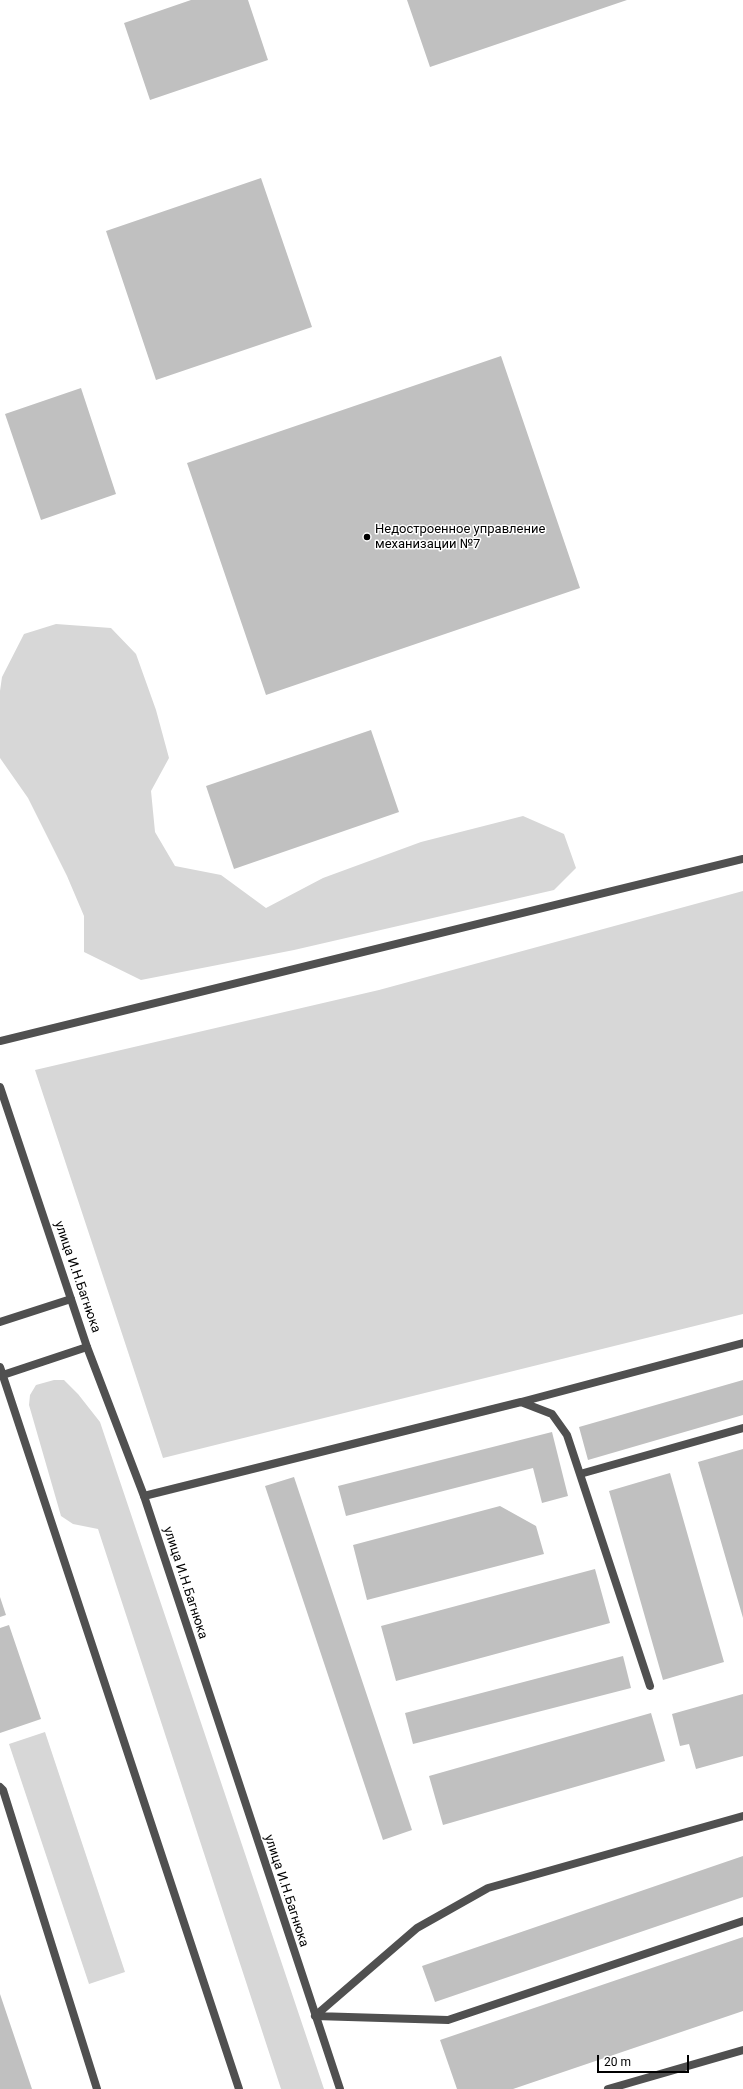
<!DOCTYPE html>
<meta charset="utf-8">
<style>
body{margin:0}
#map{position:relative;width:743px;height:2089px;overflow:hidden;background:#fff;font-family:Roboto,sans-serif}
canvas{display:block}
.scale{position:absolute;left:597px;top:2055px;width:92px;height:18px;box-sizing:border-box;border:2px solid #000;border-top:0;padding-left:5px;font-size:12px;line-height:14px;white-space:nowrap;color:#000;-webkit-text-stroke:3px #fff;paint-order:stroke}
</style>
<div id="map">
<canvas width="743" height="2089"></canvas>
<div class="scale">20 m</div>
</div>
<script>
const ctx = document.querySelector('canvas').getContext('2d');
ctx.lineJoin = 'round';
function fillPath(path, color) {
  ctx.fillStyle = color;
  ctx.fill(path, 'evenodd');
}
function poly(rows) {
  const path = new Path2D();
  for (const r of rows) {
    path.moveTo(r[0], r[1]);
    for (let i = 2; i < r.length; i += 2) path.lineTo(r[i], r[i + 1]);
  }
  return path;
}
function trace(path, color, width, dash) {
  ctx.strokeStyle = color;
  ctx.lineWidth = width;
  ctx.lineCap = dash ? 'butt' : 'round';
  ctx.setLineDash(dash || []);
  ctx.stroke(path);
}
function label(font, color, halo, rows, align = 'center') {
  ctx.font = font + ' Roboto,sans-serif';
  ctx.lineWidth = 3;
  ctx.setLineDash([]);
  ctx.textBaseline = 'middle';
  ctx.strokeStyle = halo;
  ctx.fillStyle = color;
  for (const [text, x, y, turn = 0] of rows) {
    ctx.save();
    ctx.translate(x, y);
    ctx.rotate((+turn || 0) * Math.PI / 180);
    ctx.textAlign = isNaN(turn) ? turn : align;
    if (halo) ctx.strokeText(text, 0, 0);
    ctx.fillText(text, 0, 0);
    ctx.restore();
  }
}
fillPath(poly([
 [56,624,111,628,136,654,156,710,169,758,151,791,155,832,175,866,221,875,266,908,323,878,421,842,523,816,564,834,576,868,554,890,294,950,141,980,84,952,84,916,67,876,28,798,0,758,0,691,2,677,24,634],
 [743,891,743,1314,163,1458,35,1070,379,990],
 [54,1380,64,1380,78,1394,100,1422,324,2089,281,2089,98,1529,73,1524,61,1516,29,1405,30,1395,36,1385],
 [45,1732,125,1972,89,1984,9,1744]
]), '#d7d7d7');
fillPath(poly([
 [191,0,248,0,268,60,150,100,124,23],
 [407,0,627,0,430,67],
 [261,178,312,327,156,380,106,231],
 [501,356,580,588,266,695,187,463],
 [81,388,116,494,41,520,5,414],
 [371,730,399,812,234,869,206,786],
 [743,1380,743,1415,588,1460,579,1427],
 [552,1432,568,1496,542,1503,533,1468,346,1516,338,1486],
 [743,1449,743,1618,698,1462],
 [670,1473,724,1662,663,1680,609,1491],
 [294,1477,412,1830,383,1840,265,1486],
 [500,1506,536,1526,544,1554,367,1600,353,1545],
 [595,1569,610,1623,396,1681,381,1626],
 [0,1597,6,1615,0,1617],
 [9,1625,41,1719,0,1733,0,1628],
 [623,1656,631,1688,413,1744,405,1713],
 [743,1694,743,1756,696,1769,689,1744,680,1746,672,1714],
 [651,1713,665,1761,443,1825,429,1776],
 [743,1856,743,1897,435,2002,422,1966],
 [743,1937,743,2011,513,2089,457,2089,440,2040],
 [0,1994,32,2089,0,2089]
]), '#c0c0c0');
trace(poly([
 [0,1322,71,1299],
 [0,1367,239,2089],
 [0,1376,87,1347],
 [521,1402,743,1343],
 [580,1474,743,1428],
 [144,1496,521,1402,552,1414,567,1435,650,1686],
 [0,1787,3,1790,97,2089],
 [315,2016,417,1928,488,1888,743,1816],
 [315,2016,448,2020,743,1921],
 [608,2089,743,2050]
]), '#505050', 8);
trace(poly([
 [0,1041,743,859],
 [0,1087,87,1347,144,1496,340,2089]
]), '#505050', 8);
for (const [x, y, r, color] of [
 [367,537,4,"#000"]
]) {
  const dot = new Path2D();
  dot.arc(x, y, r, 0, 2 * Math.PI);
  ctx.fillStyle = color;
  ctx.fill(dot);
  trace(dot, '#fff', 1.5);
}
label('13px', '#000', '#fff', [
 ["Недостроенное управление",375,530],
 ["механизации №7",375,545]
], 'left');
label('13px', '#000', '#fff', [
 ["улица И.Н.Багнюка",77,1277,71],
 ["улица И.Н.Багнюка",185,1583,72],
 ["улица И.Н.Багнюка",286,1891,72]
]);
</script>
